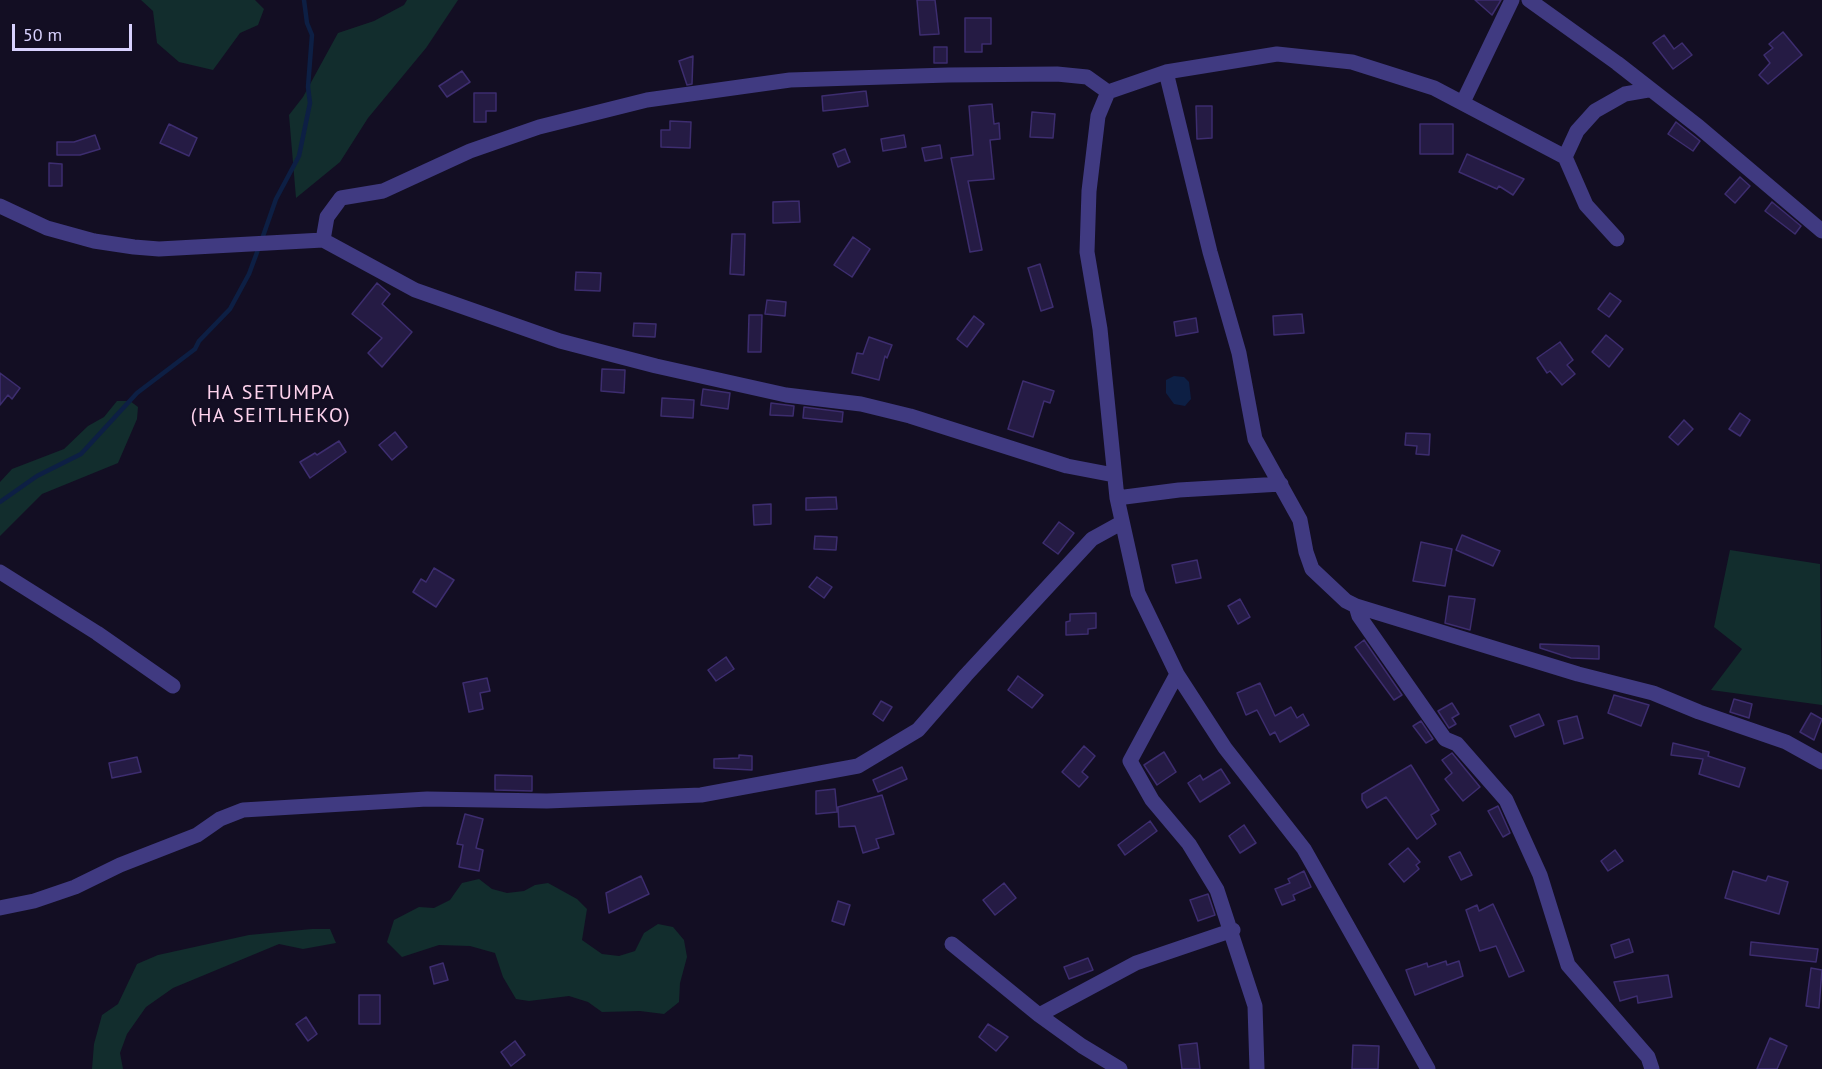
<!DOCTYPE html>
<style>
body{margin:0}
#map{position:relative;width:1822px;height:1069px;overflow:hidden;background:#130e23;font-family:"PT Sans",sans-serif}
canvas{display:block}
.scale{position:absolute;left:12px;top:24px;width:120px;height:27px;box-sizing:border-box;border:3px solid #d8d1fe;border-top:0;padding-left:8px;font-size:18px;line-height:21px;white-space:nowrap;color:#d8d1fe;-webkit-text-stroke:4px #130e23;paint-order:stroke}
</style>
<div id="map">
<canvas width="1822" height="1069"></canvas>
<div class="scale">50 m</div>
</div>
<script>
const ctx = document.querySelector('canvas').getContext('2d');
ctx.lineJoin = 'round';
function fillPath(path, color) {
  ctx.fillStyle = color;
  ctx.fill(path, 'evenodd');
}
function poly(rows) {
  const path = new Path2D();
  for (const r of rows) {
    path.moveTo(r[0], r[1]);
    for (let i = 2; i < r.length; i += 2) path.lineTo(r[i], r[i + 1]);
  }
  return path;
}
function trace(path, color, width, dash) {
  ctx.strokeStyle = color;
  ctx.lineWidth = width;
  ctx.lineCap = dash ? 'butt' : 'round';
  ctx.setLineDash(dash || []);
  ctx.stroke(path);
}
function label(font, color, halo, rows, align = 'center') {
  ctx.font = font + ' "PT Sans",sans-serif';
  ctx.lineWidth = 4.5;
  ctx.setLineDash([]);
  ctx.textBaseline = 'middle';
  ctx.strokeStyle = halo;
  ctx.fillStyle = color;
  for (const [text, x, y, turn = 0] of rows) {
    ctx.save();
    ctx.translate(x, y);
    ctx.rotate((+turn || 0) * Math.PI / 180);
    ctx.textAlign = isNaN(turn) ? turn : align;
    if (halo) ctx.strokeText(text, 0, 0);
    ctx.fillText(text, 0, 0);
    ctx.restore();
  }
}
fillPath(poly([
 [141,0,255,0,264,9,258,25,240,33,213,70,179,62,157,43,153,11],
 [407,0,458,0,426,48,368,118,340,162,296,198,289,115,303,97,338,33,374,21,404,5],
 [117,401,130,401,138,407,137,419,118,463,42,494,0,536,0,482,12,469,64,449,88,426,104,417],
 [1730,550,1820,564,1822,705,1711,690,1742,649,1714,627],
 [479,879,492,889,507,893,524,891,535,885,548,883,577,899,587,909,582,940,602,954,619,956,635,951,644,933,658,924,673,927,684,940,687,957,680,983,679,1002,664,1014,640,1011,602,1012,588,1002,569,996,529,1001,516,999,503,977,495,953,470,946,439,945,402,957,387,942,394,920,419,907,434,908,450,900,462,883],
 [312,929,330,929,336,943,303,949,279,944,173,988,146,1007,127,1034,120,1053,123,1069,92,1069,94,1044,102,1015,118,1004,137,964,158,955,249,935]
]), '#122d2d');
fillPath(poly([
 [1174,376,1184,377,1189,382,1191,399,1185,406,1174,404,1166,393,1166,380]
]), '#0d1f44');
trace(poly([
 [262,239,276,199,299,156,310,103,308,87,312,35,307,23,304,0],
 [0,502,37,476,81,454,137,393,195,349,199,341,230,309,249,274,259,247]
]), '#0d1f44', 4.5);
const building = poly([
 [917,0,935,0,939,34,920,35,917,0],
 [1475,0,1501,0,1492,15,1475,0],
 [965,18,991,18,991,44,982,44,982,52,965,52,965,18],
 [1783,32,1802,55,1768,84,1759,75,1770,63,1764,55,1773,48,1769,44,1783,32],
 [1664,35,1674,49,1682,43,1692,55,1673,69,1653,43,1664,35],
 [934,47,947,47,947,63,934,63,934,47],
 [693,56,692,84,687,85,679,61,693,56],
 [462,71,470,82,447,97,439,86,462,71],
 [866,91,868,106,823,111,822,96,866,91],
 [474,93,496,93,496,111,486,111,486,122,474,122,474,93],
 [992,104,994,124,999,123,1000,139,990,140,994,179,968,181,982,250,970,252,951,158,973,155,969,106,992,104],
 [1196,106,1212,106,1212,138,1197,139,1196,106],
 [1032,112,1055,114,1053,138,1030,137,1032,112],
 [670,121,691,122,690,148,661,147,661,130,670,130,670,121],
 [1676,122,1700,141,1693,151,1668,134,1676,122],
 [169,124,197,138,189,156,160,143,169,124],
 [1420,124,1453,124,1453,154,1420,154,1420,124],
 [95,135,100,149,80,155,57,155,57,142,74,142,95,135],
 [904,135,906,147,883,151,881,139,904,135],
 [940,145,942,158,925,161,922,148,940,145],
 [845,149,850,162,838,167,833,154,845,149],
 [1467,154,1524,179,1513,195,1499,186,1497,189,1459,172,1467,154],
 [49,163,62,164,62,186,49,186,49,163],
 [1740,177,1750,186,1735,203,1725,194,1740,177],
 [799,201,800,222,773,223,773,202,799,201],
 [1772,202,1801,226,1795,234,1765,211,1772,202],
 [732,234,745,234,744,275,730,274,732,234],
 [853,237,870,249,852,277,834,265,853,237],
 [1040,264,1053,307,1041,311,1028,268,1040,264],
 [576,272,601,273,600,291,575,290,576,272],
 [377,283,390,294,382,304,412,332,382,367,368,353,382,338,352,314,377,283],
 [1610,293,1621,301,1609,317,1598,309,1610,293],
 [767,300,786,302,785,316,765,314,767,300],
 [1302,314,1304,333,1274,335,1273,316,1302,314],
 [749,315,762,315,761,352,748,352,749,315],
 [974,316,984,324,967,347,957,339,974,316],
 [1196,318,1198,332,1176,336,1174,322,1196,318],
 [634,323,656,324,655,337,633,336,634,323],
 [1606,335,1623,349,1609,367,1592,352,1606,335],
 [869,337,892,345,887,358,885,356,879,380,852,373,857,353,863,354,869,337],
 [1560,342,1573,360,1567,365,1575,374,1562,385,1550,371,1547,373,1537,358,1560,342],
 [602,369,625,370,624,393,601,391,602,369],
 [0,373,20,388,12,399,8,395,0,405,0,373],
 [1023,381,1054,391,1050,403,1044,401,1033,437,1008,429,1023,381],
 [703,389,730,393,728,409,701,405,703,389],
 [662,398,694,400,693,418,661,416,662,398],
 [771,403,794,406,793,416,770,415,771,403],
 [804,407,843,412,842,422,803,418,804,407],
 [1740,413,1750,420,1740,436,1729,429,1740,413],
 [1684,420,1693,429,1678,445,1669,437,1684,420],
 [395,432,407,447,392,460,379,445,395,432],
 [1406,433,1430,434,1429,455,1416,454,1417,446,1405,445,1406,433],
 [339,441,346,452,310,478,300,462,315,453,317,455,339,441],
 [836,497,837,509,806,510,806,498,836,497],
 [771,504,771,524,754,525,753,505,771,504],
 [1059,522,1074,533,1058,554,1043,543,1059,522],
 [1462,535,1500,551,1493,566,1456,550,1462,535],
 [815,536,837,537,836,550,814,549,815,536],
 [1421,542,1452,549,1445,586,1413,581,1421,542],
 [1197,560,1201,578,1176,583,1172,565,1197,560],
 [434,568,454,580,436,607,413,592,421,579,426,582,434,568],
 [817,577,832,587,824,598,809,587,817,577],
 [1449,596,1475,599,1470,630,1445,623,1449,596],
 [1240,599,1250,617,1238,624,1228,606,1240,599],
 [1096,613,1096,628,1088,629,1088,634,1066,635,1066,622,1070,621,1070,614,1096,613],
 [1364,640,1402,695,1394,700,1355,647,1364,640],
 [1540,644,1599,646,1599,659,1571,658,1540,648,1540,644],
 [726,657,734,669,716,681,708,670,726,657],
 [1018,676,1043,695,1032,708,1008,690,1018,676],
 [487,678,490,691,480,693,483,709,469,712,463,683,487,678],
 [1260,683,1275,716,1291,707,1297,718,1303,714,1309,725,1280,742,1275,732,1270,735,1257,710,1246,715,1237,693,1260,683],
 [1614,695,1649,705,1641,726,1608,713,1614,695],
 [1734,699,1752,704,1749,718,1730,712,1734,699],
 [881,701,892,707,883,721,873,714,881,701],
 [1452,703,1459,714,1452,718,1456,724,1449,728,1438,711,1452,703],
 [1811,713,1822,719,1814,740,1800,732,1811,713],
 [1539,714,1544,725,1515,737,1510,726,1539,714],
 [1577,716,1583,738,1564,744,1558,721,1577,716],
 [1421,721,1433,739,1426,743,1413,726,1421,721],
 [1673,743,1709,752,1708,756,1745,768,1739,787,1699,774,1703,759,1671,755,1673,743],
 [1084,746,1095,756,1082,772,1088,777,1079,787,1062,772,1084,746],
 [1164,752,1176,772,1157,785,1144,765,1164,752],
 [1452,753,1480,787,1463,801,1445,779,1452,773,1442,760,1452,753],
 [739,755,752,756,752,770,714,768,714,759,739,758,739,755],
 [137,757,141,772,112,778,109,763,137,757],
 [1411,765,1439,810,1431,815,1436,824,1417,839,1386,797,1367,808,1362,800,1362,794,1411,765],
 [902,767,907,779,878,792,873,780,902,767],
 [1221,769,1230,783,1200,802,1188,783,1200,775,1203,780,1221,769],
 [495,775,532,776,532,791,495,790,495,775],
 [835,789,837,812,816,814,816,791,835,789],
 [882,795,894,834,876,839,879,848,863,853,855,826,839,827,838,807,882,795],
 [1498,806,1510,833,1503,837,1488,811,1498,806],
 [465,814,483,819,476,848,483,850,479,871,459,867,463,845,457,844,465,814],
 [1150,821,1157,831,1125,855,1118,845,1150,821],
 [1244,825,1256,843,1240,853,1229,836,1244,825],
 [1408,848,1420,862,1416,865,1419,869,1404,882,1389,864,1408,848],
 [1615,850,1623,861,1608,871,1601,861,1615,850],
 [1460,852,1472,875,1461,880,1449,857,1460,852],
 [1304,871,1311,887,1293,895,1295,900,1282,905,1275,889,1290,883,1288,879,1304,871],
 [1733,871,1766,881,1768,876,1788,882,1779,914,1725,898,1733,871],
 [641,876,649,894,609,913,606,893,641,876],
 [1004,883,1016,898,995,915,983,900,1004,883],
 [1208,894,1215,915,1198,921,1190,900,1208,894],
 [838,901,850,905,844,925,832,921,838,901],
 [1493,904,1524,971,1509,977,1496,946,1480,951,1466,910,1477,905,1479,911,1493,904],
 [1629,939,1633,952,1615,958,1611,945,1629,939],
 [1751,942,1818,949,1816,962,1750,955,1751,942],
 [1088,958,1093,970,1069,979,1064,967,1088,958],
 [1446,961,1447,965,1459,961,1463,976,1415,995,1406,970,1427,963,1428,967,1446,961],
 [443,963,448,980,434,984,430,967,443,963],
 [1811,968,1822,970,1819,1008,1806,1006,1811,968],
 [1668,975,1672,997,1638,1003,1637,996,1620,1001,1614,982,1668,975],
 [359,995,380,995,380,1024,359,1024,359,995],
 [306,1017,317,1034,308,1041,296,1024,306,1017],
 [988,1024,1008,1037,996,1051,979,1037,988,1024],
 [1770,1038,1787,1046,1777,1069,1757,1069,1770,1038],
 [515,1041,525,1055,511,1066,501,1052,515,1041],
 [1197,1043,1200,1069,1182,1069,1179,1045,1197,1043],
 [1353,1045,1379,1046,1378,1069,1352,1069,1353,1045]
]);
fillPath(building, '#251b44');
trace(building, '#3d2d6f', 1.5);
trace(poly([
 [1529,0,1617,63,1699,127,1822,231],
 [1166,72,1210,252,1239,353,1255,439,1300,520,1306,552,1312,569,1346,601,1356,606],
 [1463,102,1512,0],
 [1565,157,1577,131,1595,111,1625,94,1648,90],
 [0,206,47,228,94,241,134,247,159,249,323,240,415,290,560,341,656,366,786,395,861,404,910,416,1067,466,1114,475],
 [323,240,327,217,341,198,383,191,470,151,539,127,647,100,790,80,948,75,1057,74,1087,77,1108,92],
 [1117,498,1179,490,1281,484],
 [0,572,97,633,173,686],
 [1177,674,1130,761,1152,800,1189,844,1217,890,1255,1006,1257,1069],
 [0,908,34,901,75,887,120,865,197,835,220,819,243,810,427,799,547,801,701,795,858,766,918,730,966,675,1092,539,1121,523],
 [952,944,1039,1015,1082,1046,1120,1069],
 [1039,1015,1136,963,1233,930],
 [1428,1069,1304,849,1225,748,1177,674,1138,593,1117,498,1100,329,1087,252,1089,191,1098,116,1108,92,1166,72,1277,54,1352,62,1434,88,1565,157,1586,205,1617,239],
 [1652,1069,1648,1057,1568,965,1540,875,1506,800,1457,744,1445,739,1359,616,1356,606,1578,674,1653,693,1699,712,1786,742,1822,762]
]), '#403a81', 15);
ctx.letterSpacing = '1.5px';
label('20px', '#fed3ed', '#130e23', [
 ["HA SETUMPA",271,393],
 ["(HA SEITLHEKO)",271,416]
]);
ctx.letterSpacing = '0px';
</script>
